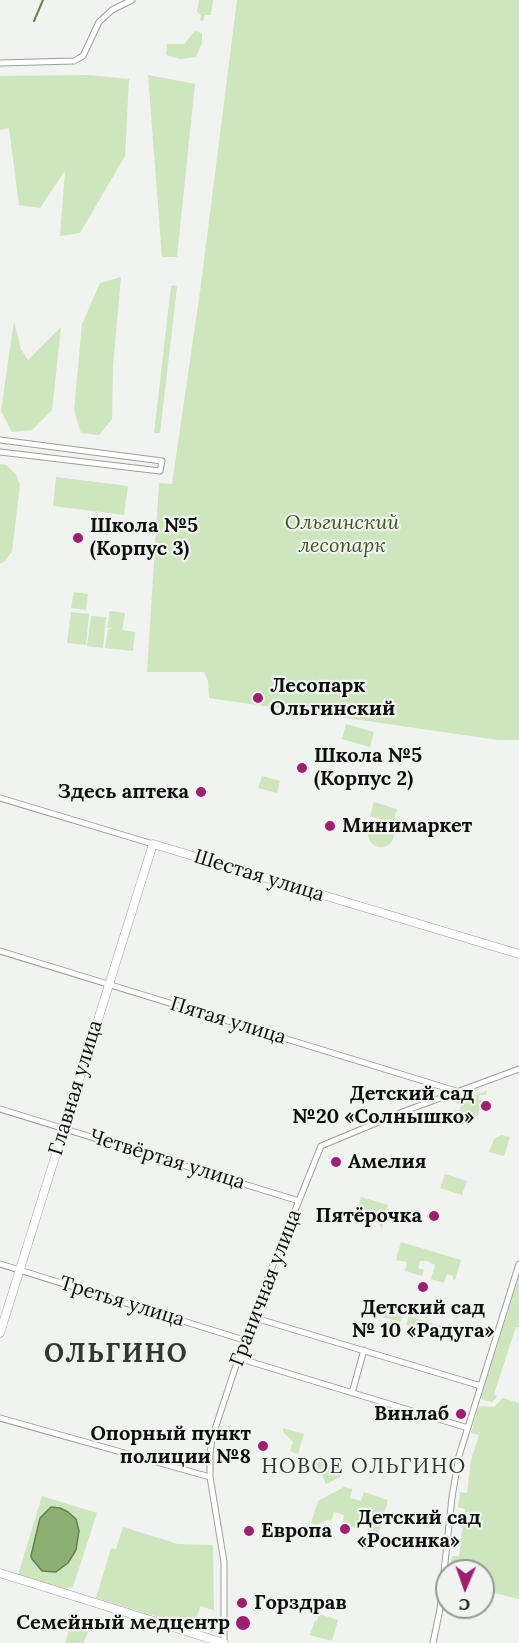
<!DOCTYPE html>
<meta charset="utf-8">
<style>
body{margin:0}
#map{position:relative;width:519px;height:1643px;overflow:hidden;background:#f0f3ef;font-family:Lora,serif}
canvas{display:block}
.north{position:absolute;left:435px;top:1559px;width:60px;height:60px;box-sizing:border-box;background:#f0f3ef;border:2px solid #959795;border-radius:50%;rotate:182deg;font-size:16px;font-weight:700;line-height:24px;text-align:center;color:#0d0e0d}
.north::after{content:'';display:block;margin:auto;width:21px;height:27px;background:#a01e6f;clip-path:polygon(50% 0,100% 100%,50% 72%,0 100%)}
</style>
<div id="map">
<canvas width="519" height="1643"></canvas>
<div class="north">С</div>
</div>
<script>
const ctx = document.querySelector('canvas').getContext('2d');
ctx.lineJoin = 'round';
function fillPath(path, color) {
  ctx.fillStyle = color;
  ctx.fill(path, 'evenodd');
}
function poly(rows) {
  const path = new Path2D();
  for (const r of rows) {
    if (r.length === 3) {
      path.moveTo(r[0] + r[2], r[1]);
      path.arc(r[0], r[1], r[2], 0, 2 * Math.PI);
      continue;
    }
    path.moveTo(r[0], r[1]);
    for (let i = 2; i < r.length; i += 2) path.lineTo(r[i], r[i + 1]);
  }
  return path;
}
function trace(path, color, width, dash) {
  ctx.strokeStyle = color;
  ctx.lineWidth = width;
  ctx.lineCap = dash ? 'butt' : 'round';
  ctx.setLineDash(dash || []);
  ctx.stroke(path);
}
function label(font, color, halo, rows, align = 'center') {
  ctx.font = font + ' Lora,serif';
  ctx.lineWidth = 4.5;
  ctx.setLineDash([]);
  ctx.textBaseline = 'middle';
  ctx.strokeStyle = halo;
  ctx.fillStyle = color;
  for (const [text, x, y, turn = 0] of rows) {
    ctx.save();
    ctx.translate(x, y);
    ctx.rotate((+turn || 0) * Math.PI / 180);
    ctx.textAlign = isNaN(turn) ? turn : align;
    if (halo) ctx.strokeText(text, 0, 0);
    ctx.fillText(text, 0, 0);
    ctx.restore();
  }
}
fillPath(poly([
 [199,0,213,0,211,15,205,15,203,21,200,20,201,15,197,12],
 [237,0,519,0,519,740,498,740,209,698,208,681,204,672,147,672,159,483,172,484,200,292],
 [195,31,202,33,202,43,196,57,180,59,166,55,167,44,184,44],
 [88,75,129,79,125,156,80,233,60,236,65,171,40,208,19,205,9,128,0,130,0,76],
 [148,75,195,84,177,257,162,257],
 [121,277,113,366,112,419,99,435,81,433,74,410,82,324,100,283],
 [174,285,177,287,160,433,154,433,171,286],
 [14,321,21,349,28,360,61,327,52,410,32,430,12,432,1,411],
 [0,464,6,465,16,474,20,485,12,551,5,561,0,564],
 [56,477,128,486,124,515,53,506],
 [74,592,88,594,86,610,71,608],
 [110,611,125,613,122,630,135,632,133,651,105,648,108,629,115,629,107,628],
 [71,612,89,614,86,645,67,643],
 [91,616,106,617,103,648,87,646],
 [346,724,374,732,370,747,342,739],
 [262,776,280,781,277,793,258,788],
 [374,802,397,809,393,823,370,816],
 [381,834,13],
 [487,1091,486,1095,479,1095,479,1100,486,1101,486,1110,479,1110,478,1117,453,1110,460,1110,461,1104,454,1103],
 [501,1135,510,1137,504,1156,489,1152,494,1139],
 [445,1174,467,1181,462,1195,440,1188],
 [361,1197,388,1205,382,1229,375,1217,375,1210,371,1210,368,1214,357,1211],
 [401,1242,461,1260,455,1280,453,1279,453,1276,447,1274,444,1283,431,1279,435,1265,427,1261,420,1261,418,1268,424,1270,422,1276,405,1271,407,1262,396,1260],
 [519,1277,519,1327,516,1327,494,1394,497,1396,496,1398,492,1402,483,1400,481,1397],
 [377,1307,403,1314,401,1322,375,1315],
 [409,1316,451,1329,449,1337,406,1325],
 [503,1398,519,1403,519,1599,483,1590,483,1571,450,1571,452,1556,459,1556,465,1509,458,1507,460,1492,467,1493,471,1460,479,1435,471,1433,478,1408,482,1406,494,1407],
 [283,1428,304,1434,298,1454,290,1451,293,1442,283,1432],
 [314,1458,342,1469,340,1477,326,1484],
 [344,1487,352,1489,350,1498,361,1501,364,1492,388,1500,378,1535,370,1532,373,1523,362,1520,359,1529,342,1524,344,1515,334,1512,331,1521,327,1520,316,1525,311,1523,318,1501],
 [42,1496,97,1513,73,1587,63,1588,18,1575],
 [123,1527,178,1544,213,1545,214,1610,200,1606,194,1628,96,1598,111,1548,116,1549],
 [319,1614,338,1620,332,1641,310,1635,315,1620,317,1621],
 [71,1623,89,1628,84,1643,65,1643]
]), '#cde6bd');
const water = poly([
 [51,1507,60,1508,68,1512,76,1519,79,1531,76,1550,68,1563,56,1572,42,1571,32,1559,31,1556,40,1518,51,1507]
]);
fillPath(water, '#8bb071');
trace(water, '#657f53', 1.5);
trace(poly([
 [34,21,43,0]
]), '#657f53', 2);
const street = poly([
 [0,63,74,61,83,56,99,22,112,10,132,0],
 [0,440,162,461,160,471,0,452],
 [0,798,153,844],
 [0,951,456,1091],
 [0,1109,299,1201],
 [0,1264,244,1340],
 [252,1317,481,1386],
 [238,1358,468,1428],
 [352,1393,364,1350],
 [0,1418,210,1477],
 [224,1643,224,1562,210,1477,210,1454,212,1438,252,1317,321,1146,405,1111,519,1069],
 [433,1643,440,1609,452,1497,459,1456,519,1264]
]);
const secondary = poly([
 [0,1333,153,844,519,954],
 [0,1573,224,1643]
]);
trace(street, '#9c9e9a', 7);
trace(secondary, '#9c9e9a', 9);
trace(street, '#fff', 5);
trace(secondary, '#fff', 8);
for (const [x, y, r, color] of [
 [78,538,6,"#a01e6f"],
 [258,698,6,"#a01e6f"],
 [302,768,6,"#a01e6f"],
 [201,792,6,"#a01e6f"],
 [330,826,6,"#a01e6f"],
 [486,1106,6,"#a01e6f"],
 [336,1162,6,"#a01e6f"],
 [434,1216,6,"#a01e6f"],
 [423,1287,6,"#a01e6f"],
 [461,1414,6,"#a01e6f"],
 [263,1446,6,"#a01e6f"],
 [345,1529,6,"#a01e6f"],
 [249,1531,6,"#a01e6f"],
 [242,1603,6,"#a01e6f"],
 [243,1623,8,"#a01e6f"]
]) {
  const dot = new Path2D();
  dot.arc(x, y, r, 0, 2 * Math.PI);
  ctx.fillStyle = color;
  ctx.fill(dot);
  trace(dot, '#f0f3ef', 2);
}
label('italic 20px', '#385a19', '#f0f3ef', [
 ["Ольгинский",342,523],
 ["лесопарк",342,546]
]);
label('bold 20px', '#0d0e0d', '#f0f3ef', [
 ["Школа №5",90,526],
 ["(Корпус 3)",90,549],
 ["Лесопарк",270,686],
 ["Ольгинский",270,709],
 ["Школа №5",314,756],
 ["(Корпус 2)",314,779],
 ["Здесь аптека",189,792,"right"],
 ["Минимаркет",342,826],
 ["Детский сад",474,1094,"right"],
 ["№20 «Солнышко»",474,1117,"right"],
 ["Амелия",348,1162],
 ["Пятёрочка",422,1216,"right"],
 ["Детский сад",423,1308,"center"],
 ["№ 10 «Радуга»",423,1331,"center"],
 ["Винлаб",449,1414,"right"],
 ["Опорный пункт",251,1434,"right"],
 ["полиции №8",251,1457,"right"],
 ["Детский сад",357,1518],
 ["«Росинка»",357,1541],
 ["Европа",261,1531],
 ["Горздрав",254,1603],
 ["Семейный медцентр",230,1623,"right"]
], 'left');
label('20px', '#0d0e0d', '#f0f3ef', [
 ["Шестая улица",259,876,17],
 ["Пятая улица",228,1021,17],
 ["Главная улица",76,1088,-73],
 ["Четвёртая улица",167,1160,17],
 ["Граничная улица",266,1288,-69],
 ["Третья улица",122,1302,17]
]);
ctx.letterSpacing = '1.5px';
label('21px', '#343633', '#f0f3ef', [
 ["НОВОЕ ОЛЬГИНО",364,1467]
]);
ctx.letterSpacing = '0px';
ctx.letterSpacing = '1.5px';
label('bold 26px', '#343633', '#f0f3ef', [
 ["ОЛЬГИНО",116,1355]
]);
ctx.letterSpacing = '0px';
</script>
